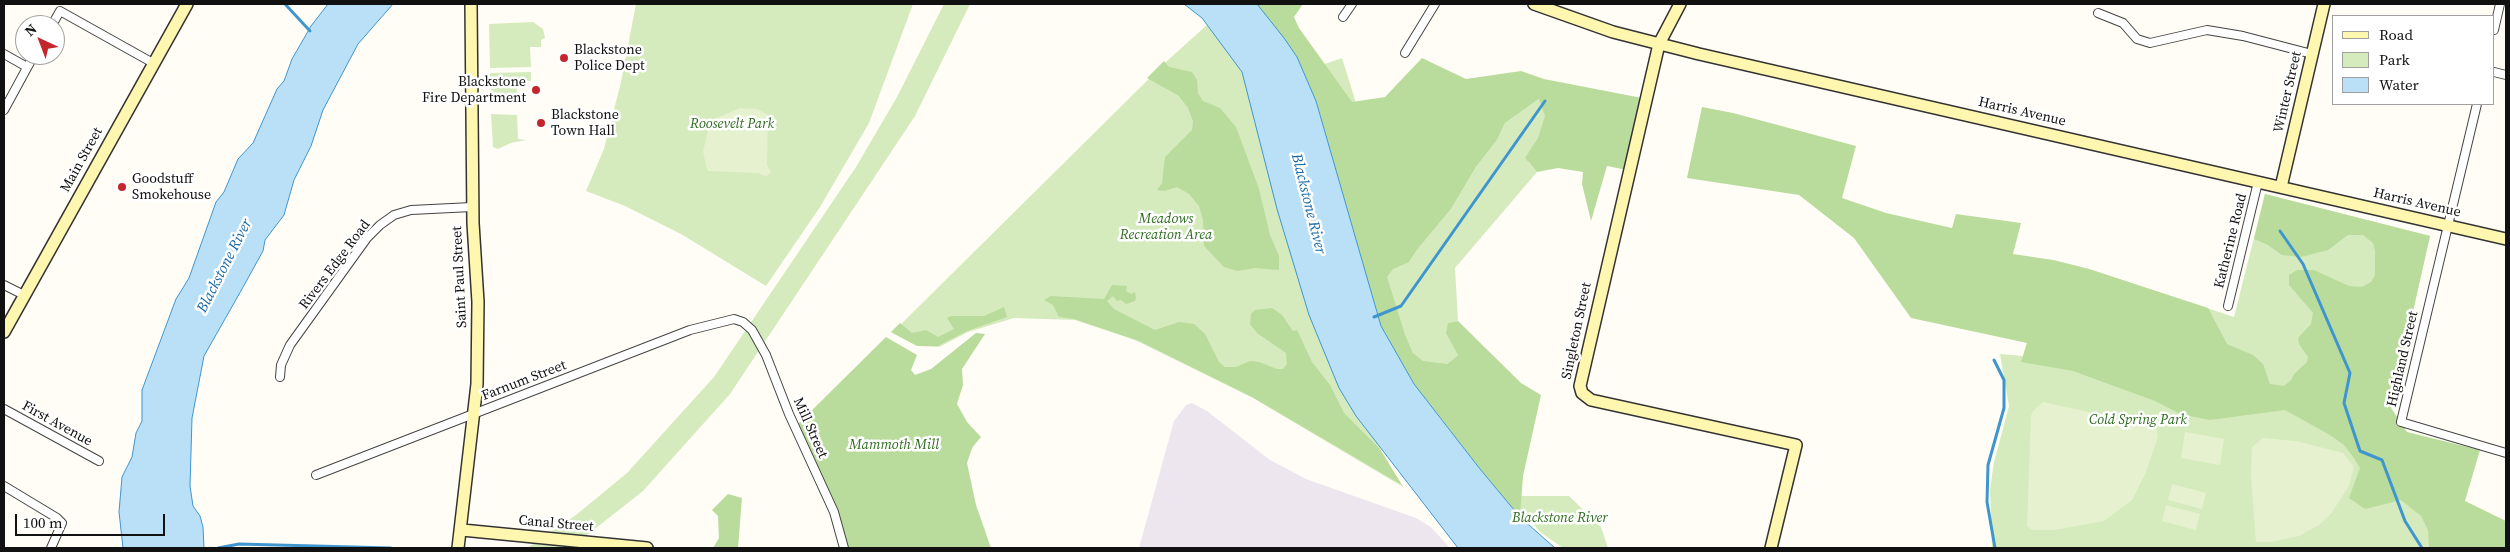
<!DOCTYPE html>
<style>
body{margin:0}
#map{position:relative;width:2510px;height:552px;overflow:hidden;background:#fffdf5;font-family:"Source Serif 4",serif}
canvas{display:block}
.frame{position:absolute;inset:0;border:5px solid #111;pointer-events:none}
.legend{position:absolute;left:2332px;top:15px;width:162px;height:90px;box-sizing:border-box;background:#fff;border:1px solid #a0a0a0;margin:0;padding:6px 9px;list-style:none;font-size:15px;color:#111}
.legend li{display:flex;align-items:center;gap:10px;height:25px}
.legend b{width:25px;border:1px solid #a0a0a0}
.north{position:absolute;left:15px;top:15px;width:50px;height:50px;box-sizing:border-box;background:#fff;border:1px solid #a0a0a0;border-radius:50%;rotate:317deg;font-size:14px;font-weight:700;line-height:20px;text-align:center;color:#111}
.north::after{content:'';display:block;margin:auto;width:18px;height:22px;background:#c4262e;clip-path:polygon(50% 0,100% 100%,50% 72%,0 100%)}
.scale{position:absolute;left:15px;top:514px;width:150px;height:22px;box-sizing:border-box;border:2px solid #111;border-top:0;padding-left:6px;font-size:15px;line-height:18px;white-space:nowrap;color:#111;-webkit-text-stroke:4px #fff;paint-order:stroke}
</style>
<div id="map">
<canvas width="2510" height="552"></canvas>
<div class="frame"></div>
<ul class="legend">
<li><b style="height:6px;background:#fff6b0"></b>Road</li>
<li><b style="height:14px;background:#d5ebbd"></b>Park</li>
<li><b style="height:14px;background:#b9e0f7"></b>Water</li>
</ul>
<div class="north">N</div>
<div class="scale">100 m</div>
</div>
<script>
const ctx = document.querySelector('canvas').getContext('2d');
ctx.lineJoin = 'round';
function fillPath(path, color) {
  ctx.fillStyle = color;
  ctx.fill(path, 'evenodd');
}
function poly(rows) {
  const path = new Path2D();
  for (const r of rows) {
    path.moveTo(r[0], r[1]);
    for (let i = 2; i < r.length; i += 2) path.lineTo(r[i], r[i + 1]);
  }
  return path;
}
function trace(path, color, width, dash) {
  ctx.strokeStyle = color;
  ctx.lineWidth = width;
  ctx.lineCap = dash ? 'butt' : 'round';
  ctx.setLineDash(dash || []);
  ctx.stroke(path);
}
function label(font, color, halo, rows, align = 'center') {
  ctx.font = font + ' "Source Serif 4",serif';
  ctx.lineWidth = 5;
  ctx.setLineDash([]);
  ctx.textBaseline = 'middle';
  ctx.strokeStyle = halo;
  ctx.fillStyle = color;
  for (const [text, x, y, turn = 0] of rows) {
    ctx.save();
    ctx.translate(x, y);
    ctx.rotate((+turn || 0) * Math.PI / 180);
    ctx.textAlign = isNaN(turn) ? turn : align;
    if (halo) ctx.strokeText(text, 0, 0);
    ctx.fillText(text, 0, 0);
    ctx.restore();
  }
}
fillPath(poly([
 [1192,403,1207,411,1270,460,1306,479,1416,518,1431,527,1450,548,1139,548,1174,421,1186,405]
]), '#eee6ef');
fillPath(poly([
 [636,4,913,4,869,123,820,207,766,286,681,234,625,206,586,191,604,149,621,82],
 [944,4,970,4,915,116,730,394,643,491,591,532,567,548,527,548,576,515,627,473,714,377,856,167,897,97],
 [533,22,543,29,545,38,541,40,541,47,530,47,531,67,490,68,489,24],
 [1207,25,1233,57,1249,85,1378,445,1403,487,1253,398,1135,340,1075,320,1014,318,968,332,939,347,918,346,892,333,1168,60],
 [1342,58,1395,228,1409,262,1417,250,1451,209,1476,167,1497,140,1505,123,1539,99,1559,118,1528,162,1537,172,1455,268,1458,321,1448,323,1458,355,1447,364,1511,496,1569,496,1601,527,1608,548,1563,548,1540,532,1510,496,1413,353,1405,334,1316,67],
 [531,72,531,81,517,81,517,100,491,101,490,73],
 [491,114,517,115,518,139,526,140,511,143,498,149,493,147],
 [2265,194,2430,236,2391,408,2458,513,2506,548,1992,548,1990,490,1994,462,2009,406,2000,354,2023,356,2053,260,2089,269,2234,317]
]), '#d5ebbd');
fillPath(poly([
 [1257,4,1303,4,1294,17,1299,28,1352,102,1385,97,1422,58,1466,79,1521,71,1544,79,1647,99,1632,171,1607,166,1591,221,1582,184,1583,172,1558,168,1537,172,1525,158,1538,138,1545,116,1539,99,1505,123,1497,140,1476,167,1451,209,1417,250,1409,262,1393,269,1387,277,1405,334,1413,353,1423,361,1447,364,1458,355,1446,333,1448,323,1458,321,1521,383,1541,395,1523,476,1520,517,1480,469,1414,384,1381,326,1316,101,1297,57],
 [1164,61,1169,67,1192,72,1197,80,1198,93,1203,101,1220,108,1236,127,1259,189,1270,235,1279,256,1279,270,1255,268,1237,271,1224,267,1204,246,1203,220,1199,206,1189,194,1177,187,1164,191,1157,190,1162,183,1165,157,1192,130,1193,121,1188,108,1179,96,1147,78],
 [1702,107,1733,113,1856,146,1842,198,1886,213,1952,228,1956,214,2021,223,2013,254,2053,260,2089,269,2208,308,2227,344,2253,355,2263,364,2270,384,2284,386,2291,380,2294,374,2307,362,2308,357,2299,344,2298,338,2311,324,2313,313,2289,285,2289,275,2297,270,2314,270,2349,286,2362,287,2371,282,2375,275,2375,251,2373,243,2363,235,2348,235,2328,250,2301,257,2282,255,2268,245,2254,239,2265,194,2430,236,2391,408,2407,432,2480,450,2465,501,2506,521,2506,548,2429,548,2428,530,2421,516,2401,500,2365,509,2349,498,2360,468,2354,458,2344,445,2330,435,2285,410,2210,420,2180,414,2155,401,2073,371,2021,362,2027,343,1911,318,1854,238,1799,195,1687,178],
 [1112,285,1127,286,1126,291,1131,294,1135,292,1136,298,1135,301,1126,304,1121,300,1117,301,1113,296,1107,301,1114,309,1155,330,1179,322,1194,324,1205,334,1219,362,1225,367,1236,367,1250,361,1259,362,1277,369,1283,369,1287,364,1286,353,1257,333,1250,324,1251,314,1255,310,1272,308,1282,315,1293,331,1297,330,1312,362,1330,385,1344,413,1379,448,1402,485,1252,397,1139,341,1074,319,1059,317,1053,305,1044,300,1051,296,1104,299],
 [1004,307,1007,317,967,331,938,346,917,346,891,332,900,323,912,333,926,330,938,337,954,329,947,318,951,316,984,316],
 [976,333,985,334,962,369,963,385,957,404,967,422,981,437,972,448,967,463,976,505,991,548,844,548,844,540,796,426,886,337,917,355,911,370,915,375,931,369],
 [728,494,742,498,738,548,713,548,719,538,718,516,712,510]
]), '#b9dc9c');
fillPath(poly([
 [740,108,757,109,768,115,767,165,771,172,767,176,761,175,759,173,708,171,706,166,703,151,708,131,717,118],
 [2043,402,2156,427,2158,437,2146,472,2132,500,2104,521,2054,530,2032,530,2027,526,2031,416,2033,411],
 [2185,432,2224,439,2220,465,2181,458],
 [2263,438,2296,441,2343,453,2354,467,2349,486,2330,515,2319,525,2299,536,2272,542,2256,542,2251,476,2252,447],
 [2172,484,2206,493,2202,509,2168,500],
 [2166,505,2200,514,2196,530,2162,521]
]), '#e6f2cf');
const water = poly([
 [328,4,393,4,358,44,323,110,311,146,294,180,284,215,265,240,263,251,242,289,204,356,192,418,190,486,193,506,200,516,203,527,204,548,123,548,119,512,122,477,132,457,136,433,142,421,142,390,176,299,189,278,216,202,224,192,238,159,253,143,277,89,284,81,292,59,311,26,328,4],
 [1184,4,1257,4,1284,38,1297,57,1316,101,1381,326,1414,384,1480,469,1520,517,1555,548,1458,548,1356,416,1339,388,1309,315,1277,209,1242,72,1202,18,1184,4]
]);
fillPath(water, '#b9e0f7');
trace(water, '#3f96cf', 1);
trace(poly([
 [285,4,310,31],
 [2280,231,2303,264,2350,373,2344,403,2360,451,2382,460,2405,521,2422,548],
 [1374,317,1401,306,1545,101],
 [1994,360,2004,380,2004,408,1988,465,1987,502,1995,548],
 [218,548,239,544,391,548]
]), '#3f96cf', 3);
const street = poly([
 [2098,13,2123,23,2137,39,2150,43,2207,30,2243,36,2312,54],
 [1343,17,1352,4],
 [52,25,60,11,153,63],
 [2494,30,2500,4],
 [1405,53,1435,4],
 [4,54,27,67],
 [2494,72,2506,75],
 [2477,104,2401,422,2506,453],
 [4,110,34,55],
 [4,285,24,295],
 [2228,306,2258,182],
 [280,377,281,365,290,345,367,238,380,225,394,215,411,210,472,207],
 [4,409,99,461],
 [316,475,690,330,734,319,743,322,752,330,766,355,789,414,834,512,844,548],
 [4,486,57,518,62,523,51,548]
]);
const secondary = poly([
 [1534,4,1613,32,1699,54,2506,239],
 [1680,4,1659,44,1580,386,1582,393,1591,400,1796,445,1771,548],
 [2281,187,2324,4],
 [4,332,187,4],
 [462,530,647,548],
 [458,548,477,384,478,302,473,223,471,4]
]);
trace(street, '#444', 10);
trace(secondary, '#333', 14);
trace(street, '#fff', 8);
trace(secondary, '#fff6b0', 11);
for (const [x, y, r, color] of [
 [564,58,5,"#c4262e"],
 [536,90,5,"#c4262e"],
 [541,123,5,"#c4262e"],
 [122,187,5,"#c4262e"]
]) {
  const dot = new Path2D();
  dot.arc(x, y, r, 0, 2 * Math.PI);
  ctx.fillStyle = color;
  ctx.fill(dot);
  trace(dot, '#fff', 2);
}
label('14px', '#111', '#fff', [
 ["Blackstone",574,50],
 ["Police Dept",574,66],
 ["Blackstone",526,82,"right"],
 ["Fire Department",526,98,"right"],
 ["Blackstone",551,115],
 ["Town Hall",551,131],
 ["Goodstuff",132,179],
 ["Smokehouse",132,195]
], 'left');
label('14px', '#111', '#fff', [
 ["Winter Street",2288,92,-77],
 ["Harris Avenue",2022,112,13],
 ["Main Street",82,160,-61],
 ["Harris Avenue",2417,203,13],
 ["Katherine Road",2231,241,-76],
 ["Rivers Edge Road",335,265,-53],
 ["Saint Paul Street",460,277,-93],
 ["Singleton Street",1577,331,-78],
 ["Highland Street",2403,359,-77],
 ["Farnum Street",524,381,-21],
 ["First Avenue",57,424,29],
 ["Mill Street",810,428,66],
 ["Canal Street",556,524,5]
]);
label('italic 14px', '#2f6b1f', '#fff', [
 ["Roosevelt Park",732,124],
 ["Meadows",1166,219],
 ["Recreation Area",1166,235],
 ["Cold Spring Park",2138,420],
 ["Mammoth Mill",894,445],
 ["Blackstone River",1560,518]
]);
label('italic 15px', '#1768a6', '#fff', [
 ["Blackstone River",1308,204,76],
 ["Blackstone River",225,266,-63]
]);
</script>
